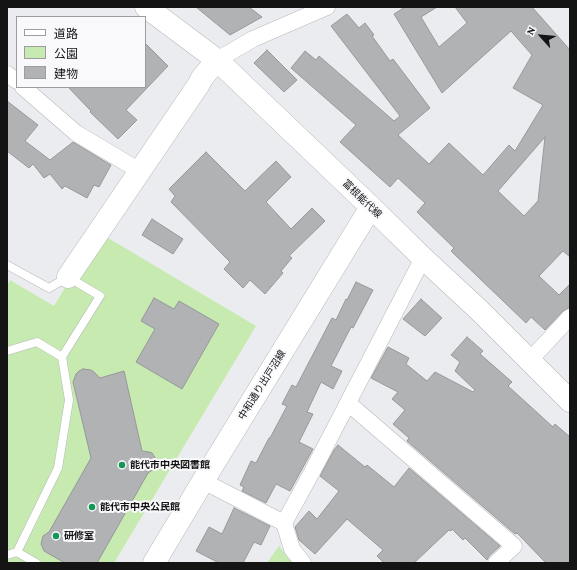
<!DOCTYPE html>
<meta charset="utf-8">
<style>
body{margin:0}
#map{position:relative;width:577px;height:570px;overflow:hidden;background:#ebecef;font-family:"Crimson Pro","Noto Sans JP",serif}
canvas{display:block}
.frame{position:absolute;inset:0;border:8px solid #141415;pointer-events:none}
.legend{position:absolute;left:16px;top:16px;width:130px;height:72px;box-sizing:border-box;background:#f9f9fc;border:1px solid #9d9da0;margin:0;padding:5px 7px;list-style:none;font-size:12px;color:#141415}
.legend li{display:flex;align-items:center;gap:8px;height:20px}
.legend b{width:20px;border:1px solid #9d9da0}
.north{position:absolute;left:521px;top:16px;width:40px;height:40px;-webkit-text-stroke:3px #f9f9fc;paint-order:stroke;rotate:297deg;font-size:11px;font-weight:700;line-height:16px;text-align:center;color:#141415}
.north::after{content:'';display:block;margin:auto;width:14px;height:18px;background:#141415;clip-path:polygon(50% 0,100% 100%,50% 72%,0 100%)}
</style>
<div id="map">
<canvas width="577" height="570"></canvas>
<div class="frame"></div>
<ul class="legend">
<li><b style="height:5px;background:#fff"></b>道路</li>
<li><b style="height:11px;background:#c6eab0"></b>公園</li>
<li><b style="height:11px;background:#b1b2b4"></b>建物</li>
</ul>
<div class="north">N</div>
</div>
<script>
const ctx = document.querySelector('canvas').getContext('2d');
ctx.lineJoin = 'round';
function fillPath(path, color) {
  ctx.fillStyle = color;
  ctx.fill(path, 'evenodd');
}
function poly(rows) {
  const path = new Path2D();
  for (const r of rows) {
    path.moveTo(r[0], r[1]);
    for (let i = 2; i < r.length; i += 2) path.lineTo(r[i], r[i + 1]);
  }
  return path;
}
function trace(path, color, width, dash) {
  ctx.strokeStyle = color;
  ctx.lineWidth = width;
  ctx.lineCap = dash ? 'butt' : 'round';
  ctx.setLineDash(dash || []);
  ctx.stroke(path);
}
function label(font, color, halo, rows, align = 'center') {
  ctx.font = font + ' "Crimson Pro","Noto Sans JP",serif';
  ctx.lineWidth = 4;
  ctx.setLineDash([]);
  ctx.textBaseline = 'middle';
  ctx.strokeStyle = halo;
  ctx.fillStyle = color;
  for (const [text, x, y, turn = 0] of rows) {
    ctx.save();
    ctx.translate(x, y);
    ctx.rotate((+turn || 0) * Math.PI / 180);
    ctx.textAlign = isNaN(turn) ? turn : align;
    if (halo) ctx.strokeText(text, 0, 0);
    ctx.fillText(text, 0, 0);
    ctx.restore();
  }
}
fillPath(poly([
 [98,232,256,326,114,563,7,563,7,286,10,280,54,306],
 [279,546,292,563,267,563]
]), '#c6eab0');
const building = poly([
 [196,7,249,7,262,17,230,35,196,7],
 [405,7,437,7,421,17,439,47,467,23,455,7,532,7,570,50,570,257,563,251,539,276,559,295,570,284,570,307,563,311,545,330,531,317,526,323,451,251,454,248,417,212,425,203,398,178,390,187,340,142,356,125,291,68,305,51,316,60,319,56,394,121,400,116,331,26,347,14,359,28,365,23,374,35,372,36,390,61,393,59,430,108,398,135,429,164,449,143,483,175,509,145,515,151,543,105,513,88,532,55,511,31,442,93,394,14,405,7],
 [545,137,538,201,524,216,498,191,545,137],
 [145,43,168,66,126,110,137,120,118,139,90,112,91,111,68,87,145,87,145,43],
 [267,50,297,80,284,92,254,63,267,50],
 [7,101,38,125,25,141,50,160,73,142,111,165,99,187,94,185,87,198,65,186,62,189,50,174,44,178,33,164,29,168,7,151,7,101],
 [206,152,245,191,276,161,291,177,266,202,291,229,312,208,325,221,289,256,292,258,281,271,283,273,265,294,250,280,243,288,224,269,230,262,171,202,175,196,169,189,206,152],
 [152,219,183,239,173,254,142,235,152,219],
 [356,282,373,290,353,328,351,327,331,366,342,371,333,389,321,382,307,412,313,414,299,442,313,449,290,491,276,484,266,503,242,491,244,487,240,485,251,461,256,463,269,438,270,438,287,406,282,404,292,385,296,387,332,318,336,320,346,299,347,300,356,282],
 [154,298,174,309,179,301,219,324,182,389,136,362,155,329,141,321,154,298],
 [421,299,442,318,425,336,403,319,421,299],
 [467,337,483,351,480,354,512,382,508,386,553,427,555,424,570,437,570,563,546,563,517,533,515,534,407,441,409,438,393,424,405,410,392,399,398,392,371,378,388,347,409,358,406,364,427,381,435,372,473,392,475,390,455,371,460,362,451,355,467,337],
 [83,369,91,370,94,372,100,378,124,371,142,451,149,452,152,453,156,459,157,463,154,469,148,473,97,563,65,563,44,551,41,544,43,536,49,532,91,458,73,382,76,374,79,371,83,369],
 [338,445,365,467,367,465,394,487,409,468,500,546,489,556,487,560,465,538,463,540,452,529,451,531,449,530,414,563,384,563,377,556,383,550,347,519,315,554,299,540,295,527,309,511,317,519,339,491,320,476,334,450,338,445],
 [234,508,270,526,261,545,254,542,243,563,219,563,196,551,209,527,222,534,234,508]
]);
fillPath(building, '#b1b2b4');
trace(building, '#98989b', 1);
const lane = poly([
 [7,265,49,288,68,277,100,296,62,357],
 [7,351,37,342,62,357,69,400,58,468,17,552,7,555],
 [17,552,36,563]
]);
const street = poly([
 [217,60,253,39,327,7],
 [7,74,17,81],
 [23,87,76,133,140,171],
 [530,360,570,317],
 [348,403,514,546,496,563],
 [203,481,284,523],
 [303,563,292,549,284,523,312,472,423,258]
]);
const secondary = poly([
 [146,7,217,60,371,207,423,258,479,310,570,401],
 [68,277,199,84,202,78,217,60],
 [154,563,203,481,371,207]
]);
trace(lane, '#b8b8bb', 9);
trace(street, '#b8b8bb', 17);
trace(secondary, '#b8b8bb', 23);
trace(lane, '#fff', 8);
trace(street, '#fff', 16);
trace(secondary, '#fff', 22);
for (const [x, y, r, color] of [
 [122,465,4,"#149756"],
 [92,507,4,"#149756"],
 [56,536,4,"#149756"]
]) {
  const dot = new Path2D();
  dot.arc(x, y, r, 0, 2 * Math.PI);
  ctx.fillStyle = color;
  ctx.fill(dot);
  trace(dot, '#f9f9fc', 1.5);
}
label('10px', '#141415', '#f9f9fc', [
 ["富根能代線",362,199,44],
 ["中和通り出戸沼線",262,385,-58]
]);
label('bold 10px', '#141415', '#f9f9fc', [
 ["能代市中央図書館",130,465],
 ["能代市中央公民館",100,507],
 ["研修室",64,536]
], 'left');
</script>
